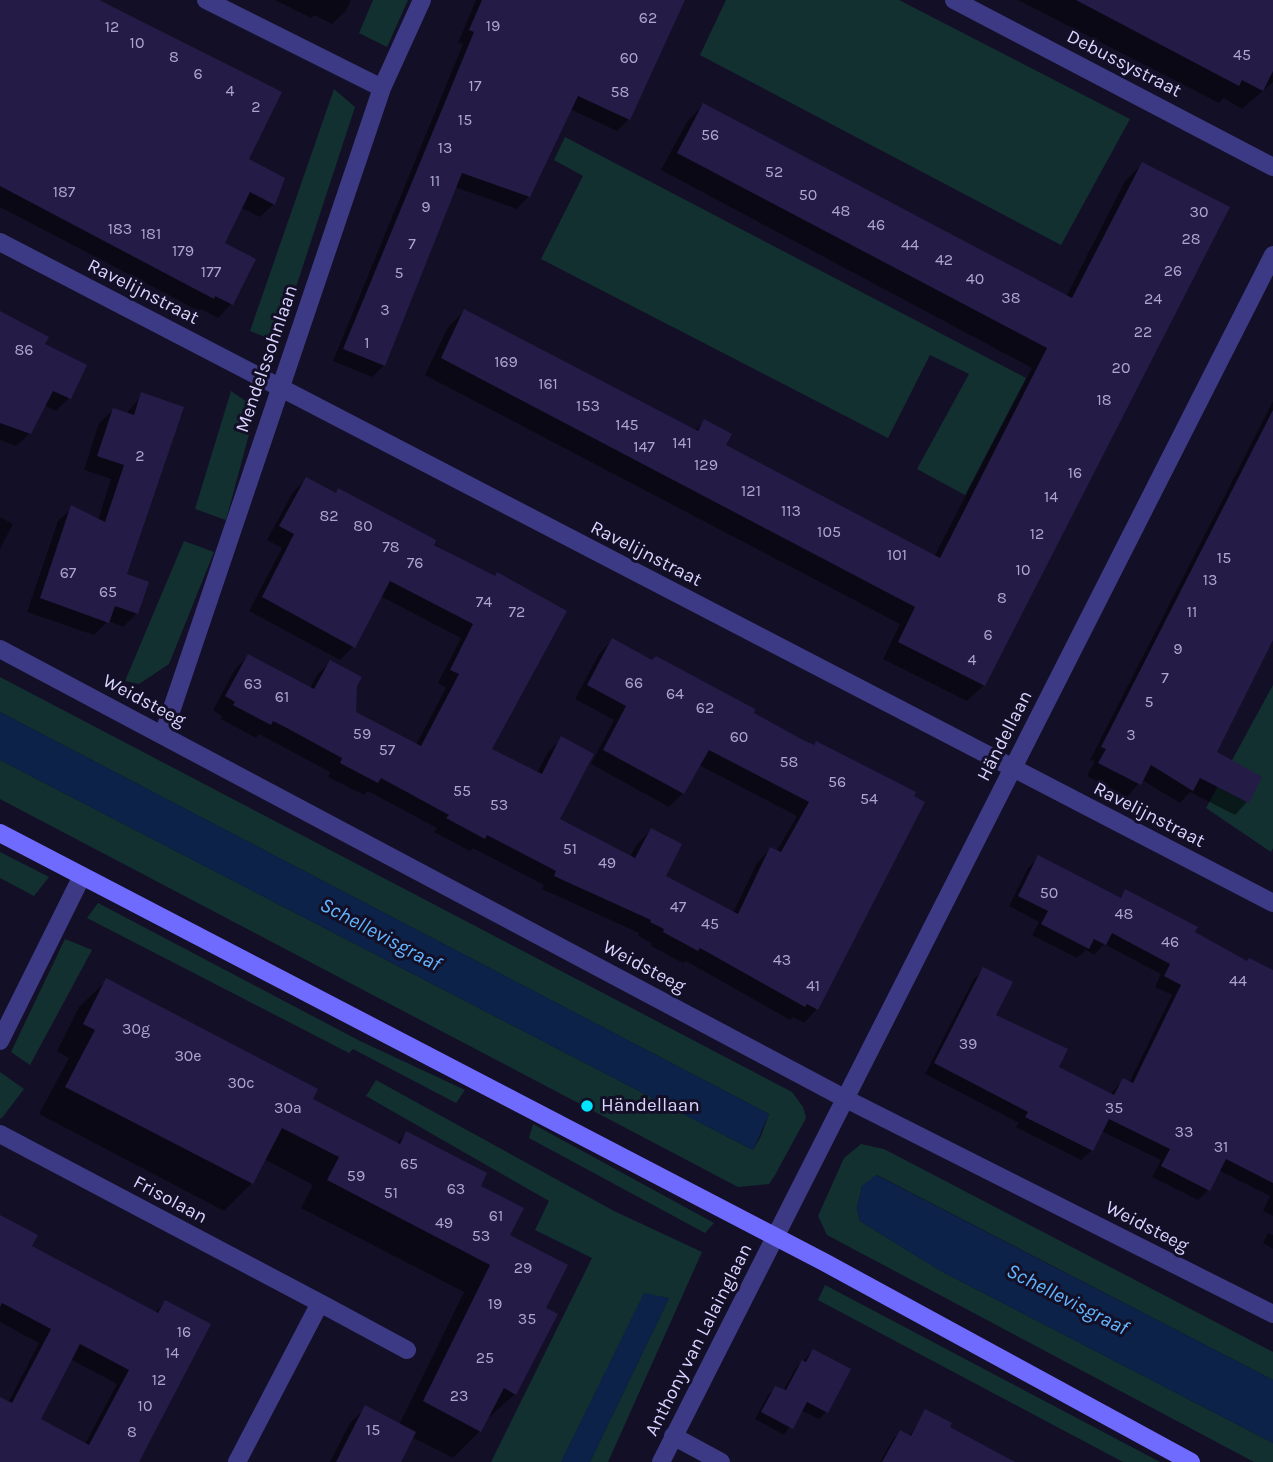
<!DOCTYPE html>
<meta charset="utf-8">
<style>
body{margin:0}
canvas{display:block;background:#130f26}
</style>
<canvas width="1273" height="1462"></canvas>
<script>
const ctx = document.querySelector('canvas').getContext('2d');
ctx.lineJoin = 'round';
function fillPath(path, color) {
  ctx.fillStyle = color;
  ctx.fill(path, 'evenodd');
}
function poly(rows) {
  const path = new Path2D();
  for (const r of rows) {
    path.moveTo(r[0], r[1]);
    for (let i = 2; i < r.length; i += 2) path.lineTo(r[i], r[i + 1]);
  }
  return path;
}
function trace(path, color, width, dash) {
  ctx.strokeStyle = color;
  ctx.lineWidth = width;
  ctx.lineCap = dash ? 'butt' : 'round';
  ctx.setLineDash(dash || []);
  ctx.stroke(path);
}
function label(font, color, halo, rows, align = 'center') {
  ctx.font = font + ' Karla,sans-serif';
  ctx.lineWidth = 6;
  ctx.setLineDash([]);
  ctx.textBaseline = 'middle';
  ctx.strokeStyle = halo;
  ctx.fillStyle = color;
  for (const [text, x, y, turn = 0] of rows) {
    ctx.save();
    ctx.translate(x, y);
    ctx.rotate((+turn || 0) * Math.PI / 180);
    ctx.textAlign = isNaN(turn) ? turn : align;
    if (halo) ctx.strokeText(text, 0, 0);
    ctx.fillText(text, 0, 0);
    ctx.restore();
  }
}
fillPath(poly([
 [373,0,408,0,387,47,359,33],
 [726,0,899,0,1130,119,1061,245,700,55],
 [334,89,355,107,278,342,250,331],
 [565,137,1026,378,965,495,917,469,969,374,930,355,888,438,541,259,583,176,554,160],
 [231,391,256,408,226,520,195,509],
 [184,541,214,552,169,664,139,684,125,681],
 [0,677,792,1092,803,1107,806,1118,775,1175,769,1184,738,1187,0,799,0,760,753,1150,761,1136,769,1114,0,712],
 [1273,685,1273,848,1271,852,1206,808],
 [0,852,49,877,34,896,0,878],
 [98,903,360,1041,465,1090,456,1103,353,1049,349,1053,87,918],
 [65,939,92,950,30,1065,11,1052],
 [0,1072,24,1089,1,1119,0,1118],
 [376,1080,614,1211,702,1252,608,1462,590,1462,669,1298,644,1294,561,1462,491,1462,592,1258,535,1230,549,1201,366,1096],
 [533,1124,714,1223,705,1233,529,1138],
 [861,1144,884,1149,1273,1352,1273,1380,877,1175,862,1186,857,1208,860,1221,939,1270,1273,1443,1273,1462,1254,1462,827,1235,818,1216,844,1158],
 [825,1285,1160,1462,1123,1462,818,1300]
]), '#12302f');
fillPath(poly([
 [0,712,769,1114,753,1150,0,760],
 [876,1175,1273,1380,1273,1443,939,1270,860,1221,857,1208,862,1186],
 [644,1293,669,1298,590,1462,561,1462]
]), '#0c2248');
fillPath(poly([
 [0,0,95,0,246,160,274,204,260,217,240,207,223,243,254,260,231,304,218,318,201,309,199,311,0,207],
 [275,0,351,0,346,11,332,24,314,15,311,18],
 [476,0,684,0,629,119,617,131,570,109,529,196,517,209,455,187,384,365,372,377,333,361,463,44,458,43],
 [1018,0,1273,0,1273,82,1242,109,1224,98,1219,103],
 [703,105,1066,297,1125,181,1142,164,984,685,967,701,883,659,900,624,425,375,448,327,464,311,695,431,704,421,723,446,934,557,1032,368,661,170,687,122],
 [0,313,43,345,85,366,69,398,56,411,44,405,30,433,16,446,0,440],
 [142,395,125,576,137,613,123,627,108,621,94,635,27,612,58,521,72,508,98,520,111,479,84,470,99,423,113,410,126,414],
 [1273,401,1273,632,1214,753,1259,778,1247,802,1235,815,1190,792,1180,803,1142,780,1127,797,1087,776,1095,761,1090,760],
 [306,479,335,494,338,490,494,578,490,750,537,773,548,752,562,738,558,819,630,857,637,844,651,830,664,876,733,913,757,863,770,849,776,852,797,816,699,765,683,793,669,807,591,764,614,720,575,699,599,654,612,640,814,746,817,1009,804,1023,793,1017,790,1020,686,961,683,963,651,946,652,943,638,936,639,933,542,889,544,885,473,848,470,851,434,832,437,828,368,791,364,795,328,777,330,772,259,734,256,738,221,719,222,716,213,710,235,669,248,656,310,689,317,675,330,662,355,686,354,713,416,745,446,688,438,683,461,638,380,596,353,647,340,660,249,611,282,548,267,540,293,492],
 [0,517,13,524,0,549],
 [1039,857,1119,899,1126,892,1193,933,1246,963,1273,973,1273,1216,1263,1211,1270,1196,1218,1170,1208,1190,1198,1200,1152,1177,1161,1160,1101,1131,1092,1150,1081,1160,1016,1127,1019,1123,925,1074,974,979,984,969,994,1015,1057,1068,1110,1095,1123,1080,1129,1083,1172,995,1155,987,1161,974,1104,944,1094,955,1086,950,1077,958,1032,935,1039,922,1009,906,1028,868],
 [107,980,311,1099,396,1144,406,1133,478,1186,508,1236,544,1308,515,1394,486,1420,480,1431,453,1458,412,1437,399,1462,330,1462,350,1423,365,1408,399,1425,464,1292,301,1208,313,1185,264,1159,252,1183,224,1211,39,1114,69,1058,57,1051,79,1007],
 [0,1217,30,1247,155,1313,165,1302,137,1462,0,1462,0,1399,8,1403,39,1343,0,1322],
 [70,1359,117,1384,85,1444,39,1419],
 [1268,1233,1273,1235,1273,1249,1263,1243],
 [813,1351,826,1412,819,1419,801,1410,784,1435,755,1419,768,1395,775,1388,783,1391,795,1369],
 [926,1411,947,1428,978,1462,880,1462,893,1439,900,1432,909,1437]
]), '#0007');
fillPath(poly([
 [0,0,99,0,282,92,249,159,285,178,275,205,250,192,225,243,256,259,233,305,215,296,214,299,0,186],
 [482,0,685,0,630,120,578,96,530,197,462,173,385,366,343,349,474,32,469,30],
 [1076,0,1273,0,1273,71,1263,91,1242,80,1239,86],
 [703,103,1072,298,1142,162,1230,207,985,686,898,642,915,607,441,358,464,309,698,431,704,419,732,434,726,445,940,558,1047,348,677,153],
 [0,311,49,337,45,344,87,365,71,399,53,391,31,434,0,423],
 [141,392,184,407,127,574,149,582,138,614,115,606,109,623,40,598,71,505,105,522,124,465,97,456,113,408,134,415],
 [1273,410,1273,640,1217,752,1262,777,1249,803,1200,778,1193,791,1151,765,1141,785,1098,763,1106,749,1101,747],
 [306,477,336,493,338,488,436,540,434,545,495,576,497,572,567,611,492,749,542,774,561,736,594,754,560,819,635,858,651,828,682,844,666,876,738,914,770,847,781,852,809,802,709,750,684,794,603,750,626,706,587,685,612,638,652,660,656,656,755,709,754,713,803,740,814,745,816,741,916,792,914,796,925,802,818,1010,807,1004,805,1007,700,948,698,951,663,932,664,929,650,922,651,920,554,876,556,871,487,835,485,839,446,818,449,815,381,778,378,783,340,763,342,758,285,727,273,721,271,725,233,705,235,702,225,696,248,654,314,689,330,660,362,677,357,686,356,712,421,746,459,674,450,670,473,624,390,581,355,648,262,597,294,534,279,526],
 [1038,855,1121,898,1125,889,1198,927,1195,932,1247,961,1249,958,1273,970,1273,1183,1226,1159,1210,1191,1161,1166,1170,1149,1109,1119,1093,1151,1025,1117,1028,1112,934,1063,983,967,1013,982,996,1015,1068,1049,1059,1067,1114,1095,1123,1078,1133,1083,1181,985,1164,976,1170,964,1112,933,1106,945,1094,939,1089,949,1041,924,1048,911,1018,896],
 [106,978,318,1089,313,1099,400,1144,406,1131,487,1173,481,1186,524,1208,510,1235,568,1265,546,1308,558,1314,516,1395,504,1388,481,1432,423,1401,490,1265,327,1180,339,1157,282,1128,253,1184,65,1087,95,1030,83,1024],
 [0,1215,38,1235,32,1246,158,1313,165,1300,211,1324,139,1462,0,1462,0,1397,12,1403,51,1329,2,1303,0,1307],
 [80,1344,129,1370,89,1445,41,1419],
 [813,1349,851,1369,828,1413,807,1402,793,1429,761,1412,775,1386,786,1390,802,1360,806,1362],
 [365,1405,416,1432,401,1462,336,1462],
 [925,1409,952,1423,950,1427,1015,1462,882,1462,900,1430,911,1436]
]), '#241b47');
trace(poly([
 [206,0,382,88],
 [954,0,1273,167],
 [0,242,1273,903],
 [0,649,844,1098,1273,1314],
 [163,735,382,88,422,0],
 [0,1041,82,876],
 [0,1134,320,1303,237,1462],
 [320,1303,407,1350],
 [673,1436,721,1462],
 [661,1462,1273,255]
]), '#3d3a85', 18);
trace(poly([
 [0,833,824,1262,1191,1462]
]), '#6f6bff', 18);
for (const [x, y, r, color] of [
 [587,1106,7,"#00e5ff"]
]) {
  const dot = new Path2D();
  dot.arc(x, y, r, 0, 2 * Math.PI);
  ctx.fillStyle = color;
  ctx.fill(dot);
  trace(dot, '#130f26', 2.5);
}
label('16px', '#aca6d1', null, [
 ["62",648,18],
 ["19",493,26],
 ["12",112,27],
 ["10",137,43],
 ["45",1242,55],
 ["8",174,57],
 ["60",629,58],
 ["6",198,74],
 ["17",475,86],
 ["4",230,91],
 ["58",620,92],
 ["2",256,107],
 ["15",465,120],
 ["56",710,135],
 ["13",445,148],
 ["52",774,172],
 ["11",435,181],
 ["187",64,192],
 ["50",808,195],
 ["9",426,207],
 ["48",841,211],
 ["30",1199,212],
 ["46",876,225],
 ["183",120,229],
 ["181",151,234],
 ["28",1191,239],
 ["7",412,244],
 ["44",910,245],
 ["179",183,251],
 ["42",944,260],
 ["26",1173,271],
 ["177",211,272],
 ["5",399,273],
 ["40",975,279],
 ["38",1011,298],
 ["24",1153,299],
 ["3",385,310],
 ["22",1143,332],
 ["1",367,343],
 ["86",24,350],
 ["169",506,362],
 ["20",1121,368],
 ["161",548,384],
 ["18",1104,400],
 ["153",588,406],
 ["145",627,425],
 ["141",682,443],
 ["147",644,447],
 ["2",140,456],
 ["129",706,465],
 ["16",1075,473],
 ["121",751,491],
 ["14",1051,497],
 ["113",791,511],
 ["82",329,516],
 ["80",363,526],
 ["105",829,532],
 ["12",1037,534],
 ["78",391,547],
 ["101",897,555],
 ["15",1224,558],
 ["76",415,563],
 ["10",1023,570],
 ["67",68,573],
 ["13",1210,580],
 ["65",108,592],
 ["8",1002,598],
 ["74",484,602],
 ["72",517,612],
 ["11",1192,612],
 ["6",988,635],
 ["9",1178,649],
 ["4",972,660],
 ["7",1165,678],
 ["66",634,683],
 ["63",253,684],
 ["64",675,694],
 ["61",282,697],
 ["5",1149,702],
 ["62",705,708],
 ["59",362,734],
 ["3",1131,735],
 ["60",739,737],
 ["57",387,750],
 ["58",789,762],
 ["56",837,782],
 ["55",462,791],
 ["54",869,799],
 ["53",499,805],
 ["51",570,849],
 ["49",607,863],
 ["50",1049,893],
 ["47",678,907],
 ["48",1124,914],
 ["45",710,924],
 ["46",1170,942],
 ["43",782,960],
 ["44",1238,981],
 ["41",813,986],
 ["30g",136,1029],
 ["39",968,1044],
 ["30e",188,1056],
 ["30c",241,1083],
 ["30a",288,1108],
 ["35",1114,1108],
 ["33",1184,1132],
 ["31",1221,1147],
 ["65",409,1164],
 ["59",356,1176],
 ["63",456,1189],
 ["51",391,1193],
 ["61",496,1216],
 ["49",444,1223],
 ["53",481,1236],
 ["29",523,1268],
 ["19",495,1304],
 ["35",527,1319],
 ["16",184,1332],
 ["14",172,1353],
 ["25",485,1358],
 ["12",159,1380],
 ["23",459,1396],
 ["10",145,1406],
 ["15",373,1430],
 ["8",132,1432]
]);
label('19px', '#d9d4ff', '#130f26', [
 ["Debussystraat",1124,64,27],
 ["Ravelijnstraat",143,292,27],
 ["Mendelssohnlaan",267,359,-71],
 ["Ravelijnstraat",646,554,27],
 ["Weidsteeg",144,701,28],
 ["Händellaan",1005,736,-63],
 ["Ravelijnstraat",1149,815,27],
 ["Weidsteeg",644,967,28],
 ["Frisolaan",170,1200,28],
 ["Weidsteeg",1147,1227,27],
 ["Anthony van Lalainglaan",699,1340,-63]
]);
label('19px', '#d9d4ff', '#130f26', [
 ["Händellaan",601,1106]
], 'left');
label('italic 21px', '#62b6ff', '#130f26', [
 ["Schellevisgraaf",380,935,28],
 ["Schellevisgraaf",1067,1300,27]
]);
</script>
